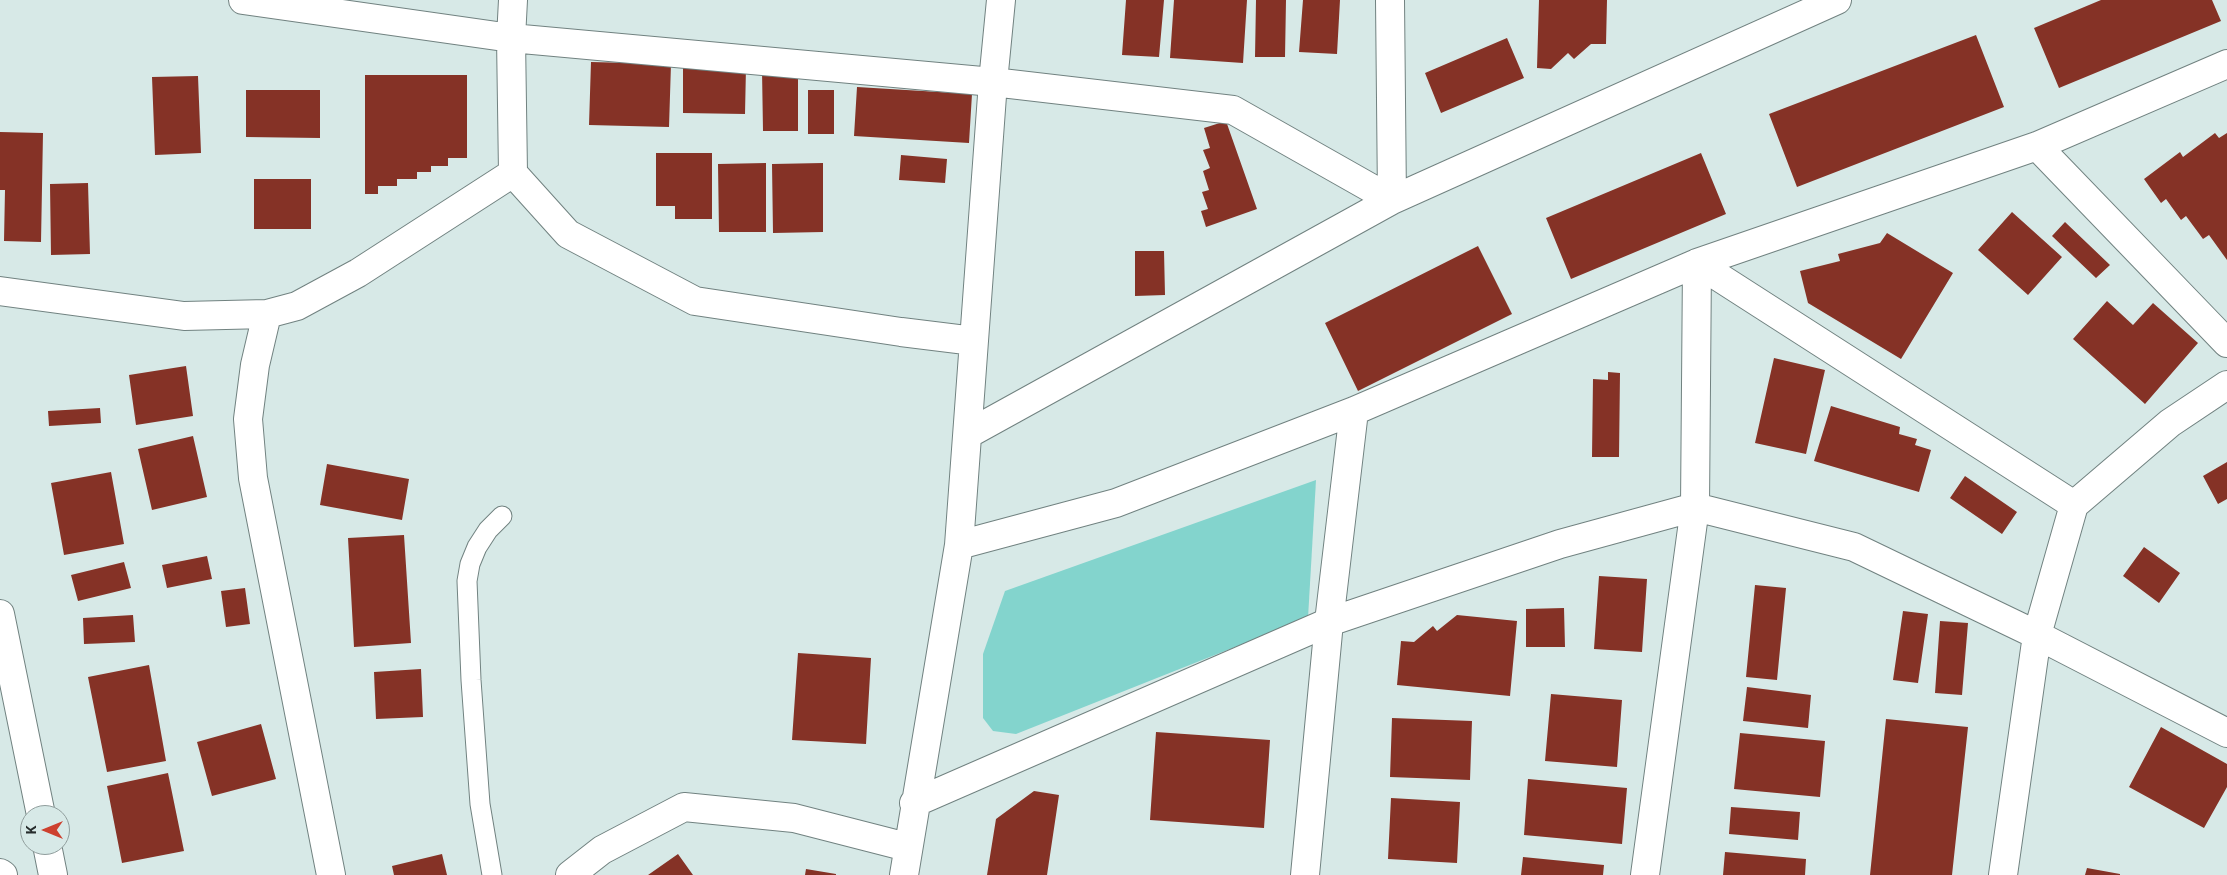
<!DOCTYPE html>
<style>
body{margin:0}
#map{position:relative;width:2227px;height:875px;overflow:hidden;background:#d7e9e7;font-family:"Open Sans",sans-serif}
canvas{display:block}
.north{position:absolute;left:20px;top:805px;width:50px;height:50px;box-sizing:border-box;background:#d7e9e7;border:1px solid #909d9c;border-radius:50%;rotate:270deg;font-size:14px;font-weight:700;line-height:20px;text-align:center;color:#262c2c}
.north::after{content:'';display:block;margin:auto;width:18px;height:22px;background:#cd412f;clip-path:polygon(50% 0,100% 100%,50% 72%,0 100%)}
</style>
<div id="map">
<canvas width="2227" height="875"></canvas>
<div class="north">K</div>
</div>
<script>
const ctx = document.querySelector('canvas').getContext('2d');
ctx.lineJoin = 'round';
function fillPath(path, color) {
  ctx.fillStyle = color;
  ctx.fill(path, 'evenodd');
}
function poly(rows) {
  const path = new Path2D();
  for (const r of rows) {
    path.moveTo(r[0], r[1]);
    for (let i = 2; i < r.length; i += 2) path.lineTo(r[i], r[i + 1]);
  }
  return path;
}
function trace(path, color, width, dash) {
  ctx.strokeStyle = color;
  ctx.lineWidth = width;
  ctx.lineCap = dash ? 'butt' : 'round';
  ctx.setLineDash(dash || []);
  ctx.stroke(path);
}
fillPath(poly([
 [1316,480,1308,618,1016,734,993,731,983,718,983,654,1005,591]
]), '#83d4cd');
fillPath(poly([
 [1126,0,1164,0,1159,57,1122,55],
 [1174,0,1247,0,1243,63,1170,58],
 [1256,0,1286,0,1285,57,1255,57],
 [1303,0,1340,0,1337,54,1299,52],
 [1539,0,1607,0,1606,44,1591,44,1574,59,1568,53,1551,69,1537,68],
 [2101,0,2212,0,2221,21,2059,88,2034,28],
 [1976,35,2004,107,1797,187,1769,114],
 [1507,38,1524,78,1441,113,1425,73],
 [591,62,671,64,669,127,589,125],
 [683,66,746,67,745,114,683,113],
 [762,70,798,70,798,131,763,131],
 [365,75,467,75,467,158,448,158,448,166,431,166,431,172,417,172,417,179,397,179,397,186,378,186,378,194,365,194],
 [198,76,201,153,155,155,152,77],
 [857,87,972,94,969,143,854,136],
 [246,90,320,90,320,138,246,137],
 [808,90,834,90,834,134,808,134],
 [1226,121,1257,209,1206,227,1201,211,1208,209,1202,192,1209,190,1203,171,1210,168,1203,150,1210,148,1204,128],
 [0,132,43,133,41,242,4,241,5,190,0,190],
 [2215,133,2219,138,2227,133,2227,260,2209,235,2203,239,2186,216,2181,220,2166,199,2161,203,2144,179,2180,152,2183,157],
 [656,153,712,153,712,219,675,219,675,206,656,206],
 [1701,153,1726,214,1571,279,1546,218],
 [901,155,947,159,945,183,899,180],
 [766,163,766,232,719,232,718,164],
 [823,163,823,232,773,233,772,164],
 [254,179,311,179,311,229,254,229],
 [88,183,90,254,51,255,50,184],
 [2012,212,2062,257,2028,295,1978,250],
 [2065,222,2110,265,2096,278,2052,236],
 [1887,233,1953,273,1901,359,1808,303,1800,271,1840,261,1838,254,1880,243],
 [1478,246,1512,314,1358,391,1325,323],
 [1135,251,1164,251,1165,295,1135,296],
 [2107,301,2133,325,2153,303,2198,343,2145,404,2073,339],
 [1774,358,1825,370,1806,454,1755,443],
 [186,366,193,416,136,425,129,375],
 [1608,372,1620,373,1619,457,1592,457,1593,379,1608,380],
 [1831,406,1900,427,1899,434,1917,439,1915,445,1931,450,1919,492,1814,461],
 [100,408,101,423,49,426,48,411],
 [193,436,207,497,152,510,138,449],
 [2227,462,2227,499,2218,504,2203,476],
 [327,464,409,479,402,520,320,505],
 [111,472,124,544,64,555,51,483],
 [1965,476,2017,512,2002,534,1950,498],
 [404,535,411,643,354,647,348,538],
 [2144,547,2180,573,2159,603,2123,576],
 [207,556,212,579,167,588,162,565],
 [124,562,131,588,78,601,71,575],
 [1599,576,1647,579,1642,652,1594,649],
 [1755,585,1786,588,1777,680,1746,677],
 [245,588,250,624,226,627,221,591],
 [1564,608,1565,647,1526,647,1526,609],
 [1903,611,1928,614,1918,683,1893,680],
 [133,615,135,642,84,644,83,618],
 [1457,615,1517,621,1510,696,1397,685,1401,641,1414,642,1433,626,1437,631],
 [1940,621,1968,623,1962,695,1935,693],
 [798,653,871,658,866,744,792,740],
 [149,665,166,761,107,772,88,677],
 [421,669,423,717,376,719,374,672],
 [1747,687,1811,695,1808,728,1743,721],
 [1551,694,1622,700,1617,767,1545,761],
 [1392,718,1472,721,1470,780,1390,777],
 [1886,719,1968,727,1952,875,1870,875],
 [261,724,276,779,212,796,197,742],
 [2161,727,2227,764,2227,787,2204,828,2129,787],
 [1156,732,1270,740,1264,828,1150,820],
 [1740,733,1825,741,1820,797,1734,789],
 [168,773,184,851,122,863,107,786],
 [1528,779,1627,788,1622,844,1524,835],
 [1034,791,1059,795,1047,875,987,875,996,819],
 [1391,798,1460,802,1457,863,1388,859],
 [1731,807,1800,812,1798,840,1729,834],
 [1725,852,1806,859,1805,875,1723,875],
 [442,854,447,875,394,875,392,866],
 [678,854,693,875,648,875],
 [1523,857,1604,865,1603,875,1521,875],
 [2087,868,2120,874,2120,875,2085,875],
 [806,869,836,874,836,875,805,875]
]), '#853226');
const lane = poly([
 [492,875,480,804,471,680,467,581,470,564,477,547,488,530,502,516]
]);
const street = poly([
 [243,0,511,38,993,82,1233,110,1392,200],
 [513,0,511,38,513,173,568,234,695,301,901,332,974,341],
 [1390,0,1392,200],
 [2037,146,2227,343],
 [1697,263,2074,505],
 [0,291,184,316,267,314,297,306,358,273,513,173],
 [267,314,255,365,248,419,253,478,331,875],
 [968,434,1392,200,1837,0],
 [959,545,1116,503,1354,411,1697,263,2037,146,2227,64],
 [0,614,41,815],
 [914,803,1329,622,1560,544,1695,507,1854,547,2037,635,2227,733],
 [47,845,53,875],
 [0,873,3,875],
 [570,875,602,850,684,807,794,818,907,847],
 [904,875,959,545,993,82,1001,0],
 [1305,875,1329,622,1354,411],
 [1645,875,1695,507,1697,263],
 [2003,875,2037,635,2074,505,2170,423,2227,385]
]);
trace(lane, '#718280', 21);
trace(street, '#718280', 30);
trace(lane, '#fff', 19);
trace(street, '#fff', 28);
</script>
